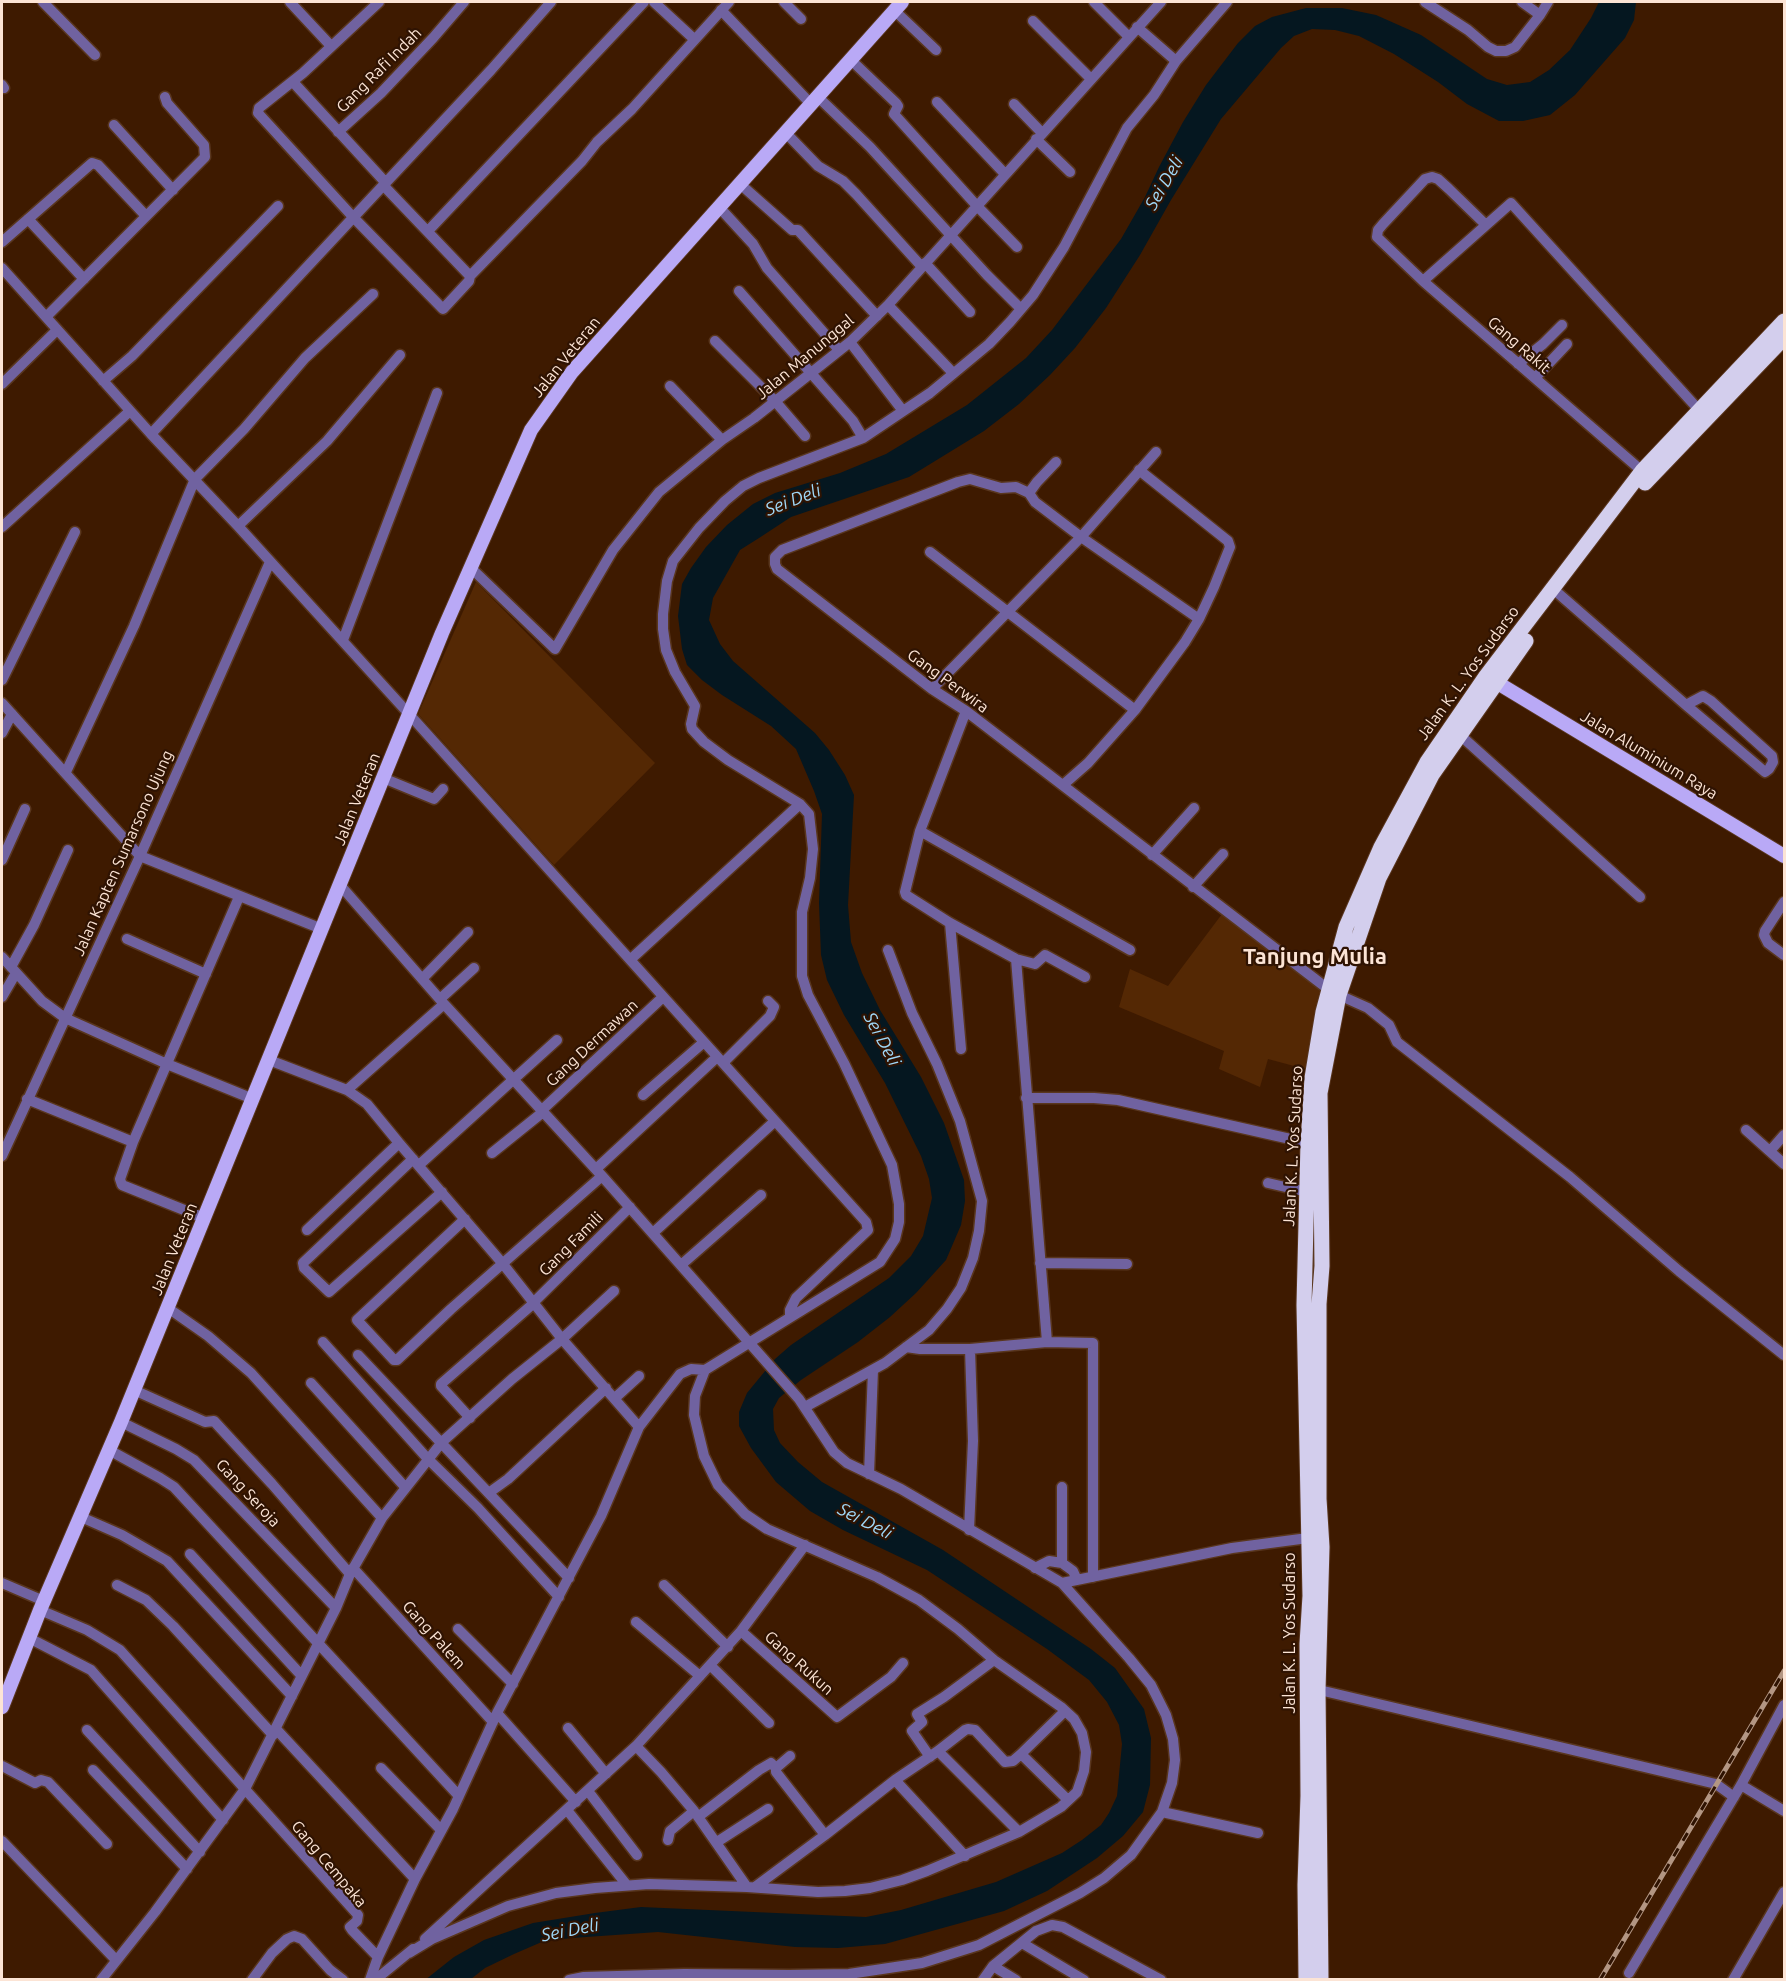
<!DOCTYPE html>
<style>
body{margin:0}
#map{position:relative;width:1786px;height:1981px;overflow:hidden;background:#3e1a00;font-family:Ubuntu,sans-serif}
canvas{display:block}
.frame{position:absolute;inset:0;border:3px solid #fce4d5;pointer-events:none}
</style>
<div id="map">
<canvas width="1786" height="1981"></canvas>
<div class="frame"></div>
</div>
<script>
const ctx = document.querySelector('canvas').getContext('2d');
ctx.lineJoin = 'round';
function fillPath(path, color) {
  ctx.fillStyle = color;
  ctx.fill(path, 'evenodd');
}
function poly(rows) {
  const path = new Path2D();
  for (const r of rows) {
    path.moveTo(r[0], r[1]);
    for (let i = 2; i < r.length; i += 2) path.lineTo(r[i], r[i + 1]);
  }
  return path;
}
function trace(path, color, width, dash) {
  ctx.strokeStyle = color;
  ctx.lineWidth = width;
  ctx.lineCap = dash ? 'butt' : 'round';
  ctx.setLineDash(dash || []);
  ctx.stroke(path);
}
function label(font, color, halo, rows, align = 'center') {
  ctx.font = font + ' Ubuntu,sans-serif';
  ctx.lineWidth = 4.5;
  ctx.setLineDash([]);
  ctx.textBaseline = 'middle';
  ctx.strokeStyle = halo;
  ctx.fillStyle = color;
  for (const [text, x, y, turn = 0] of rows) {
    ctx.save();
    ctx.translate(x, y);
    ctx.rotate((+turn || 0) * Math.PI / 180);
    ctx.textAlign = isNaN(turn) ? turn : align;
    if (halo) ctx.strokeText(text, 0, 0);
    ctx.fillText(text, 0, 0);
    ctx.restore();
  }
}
fillPath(poly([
 [476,582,655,763,554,865,418,714],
 [1222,914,1323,991,1309,1070,1268,1059,1260,1087,1219,1069,1224,1051,1119,1007,1130,969,1168,986]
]), '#542804');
fillPath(poly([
 [1599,2,1636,2,1634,20,1625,38,1575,95,1550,115,1523,121,1499,121,1467,104,1438,82,1394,54,1359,36,1335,30,1312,29,1294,36,1281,48,1221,119,1171,200,1140,255,1106,308,1075,348,1050,375,1019,404,984,431,909,477,791,517,759,538,740,550,713,598,709,620,720,644,733,661,815,733,829,750,845,775,854,795,848,905,851,942,862,973,880,1010,921,1077,944,1123,964,1180,965,1201,961,1225,946,1260,916,1293,890,1317,858,1342,801,1380,779,1398,773,1409,774,1430,780,1443,798,1462,822,1482,943,1550,1091,1649,1115,1668,1144,1709,1151,1738,1150,1785,1143,1812,1123,1836,1097,1858,1047,1891,1004,1911,885,1944,838,1948,795,1947,658,1932,572,1938,544,1941,514,1954,485,1968,471,1979,425,1980,454,1957,484,1940,533,1923,595,1913,641,1907,866,1917,901,1910,996,1882,1062,1853,1082,1840,1101,1825,1109,1813,1117,1796,1122,1744,1119,1725,1107,1702,1089,1680,1047,1649,927,1570,843,1530,810,1511,776,1482,751,1448,739,1426,739,1412,747,1393,775,1359,791,1345,889,1278,911,1256,923,1236,932,1198,929,1179,921,1156,885,1083,844,1015,827,980,821,955,819,903,822,814,814,791,796,749,771,726,722,695,702,680,687,665,682,649,678,616,682,584,691,568,706,547,727,525,753,504,775,493,840,473,886,454,967,405,1026,358,1052,330,1121,239,1145,197,1159,167,1183,122,1206,85,1238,43,1255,26,1272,17,1306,8,1342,8,1376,15,1421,35,1487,79,1507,85,1530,82,1549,70,1570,50,1591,18]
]), '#051720');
const minor = poly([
 [43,2,95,55],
 [290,2,331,46],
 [379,2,303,73,259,108,258,113,353,217,443,309,469,281,470,276,582,161,597,142,632,109,729,2],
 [654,2,694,39],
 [784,2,801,19],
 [1094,2,1129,37],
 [1425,2,1468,30,1488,47,1496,51,1506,51,1515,47,1540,15,1548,2],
 [1522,2,1540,15],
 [721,10,810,103],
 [894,10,936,50],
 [1033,21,1091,79],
 [1137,27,1176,61],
 [850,59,896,103,898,106,894,114,977,206,1017,247],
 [293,82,386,183],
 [2,85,4,88],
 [817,96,870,147,987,275,1021,309],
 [937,102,1005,174],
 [1014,104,1042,133],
 [114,125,173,190],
 [338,132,381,93,433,38,464,2],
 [785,132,818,166,843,181,856,194,922,267],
 [1036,139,1070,172],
 [739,183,792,230,798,230,877,316],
 [383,185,470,276],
 [719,207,753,244,767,268,839,350],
 [28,219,84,279],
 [1485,224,1449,189,1438,179,1432,177,1425,179,1383,224,1378,230,1377,237,1423,281,1642,471],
 [428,231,644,2],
 [2,242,92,163,98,165,146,216],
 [925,263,970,312],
 [2,268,151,434,238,526,409,714,866,1222,868,1230,796,1298,790,1310,790,1317],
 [1423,281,1511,203,1699,410],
 [739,291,853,421,863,438],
 [888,305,953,373],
 [46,317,205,157,204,145,167,103,165,97],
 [715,341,775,401,805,436],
 [850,342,903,411],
 [1518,364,1543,344,1562,325],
 [1535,378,1567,344],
 [103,381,132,356,278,206],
 [2,384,57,330],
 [670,386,722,440],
 [151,434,491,70,551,2],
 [1056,462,1037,482,1029,493,1035,502,1081,537,1199,619],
 [1029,493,1016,487,1001,488,970,479,958,482,782,550,775,557,775,564,777,569,932,689,966,711,1328,989],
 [238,526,327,441,400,355],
 [2,527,130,411],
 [930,552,1135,710],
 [470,567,555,649,613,550,659,492,722,440,754,418,811,373,850,342,888,305,1161,2],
 [1559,594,1686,705,1765,772,1769,769,1773,762,1772,756,1711,701,1703,696,1686,705],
 [343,640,437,393],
 [2,680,75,532],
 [932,689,1081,537,1156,452],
 [2,703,140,856,322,929],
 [966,711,920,831,905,892,906,895,950,923,1016,959,1035,964,1045,955,1085,977],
 [2,733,12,714],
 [1460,735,1640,897],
 [66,772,134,626,195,479,244,429,305,358,373,294],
 [383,778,434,799,443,789],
 [1063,785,1088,763,1135,710,1185,642,1199,619,1214,587,1230,547,1228,541,1139,470],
 [920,831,1130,950],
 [1152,855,1194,808],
 [2,860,25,809],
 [340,885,444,1004,602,1176,799,1399,834,1452,847,1463,901,1489,1062,1583,1129,1658,1151,1685,1166,1715,1173,1739,1175,1760,1172,1783,1162,1812,1131,1855,1104,1878,1080,1893,979,1945,922,1963,849,1974,789,1975,684,1974,584,1977,569,1980],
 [1193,887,1223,854],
 [1784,902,1765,931,1764,935,1768,943,1784,955],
 [950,923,961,1049],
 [127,939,206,974],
 [2,957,42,1001,65,1018,167,1064,253,1099],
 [631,959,800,804],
 [1016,959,1047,1342],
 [11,967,34,925,68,850],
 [422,979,468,932],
 [1339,995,1368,1008,1389,1025,1397,1042,1570,1177,1679,1271,1784,1355],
 [2,997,16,973],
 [440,999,474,968],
 [269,1060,347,1090,367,1104,399,1143,503,1264,562,1339,639,1427],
 [723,1063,770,1016,774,1007,768,1001],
 [347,1090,444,1004],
 [643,1095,704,1042],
 [1026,1098,1094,1098,1118,1100,1308,1143],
 [27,1099,133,1142],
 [542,1110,663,997],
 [1746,1130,1784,1164],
 [1770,1151,1784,1135],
 [492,1153,543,1112],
 [2,1156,140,856,270,562],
 [413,1159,303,1263,304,1268,329,1292,442,1192],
 [419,1165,557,1040],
 [596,1169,717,1057],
 [1268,1183,1307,1192],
 [204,1218,122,1185,120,1179,133,1142,239,897],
 [465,1219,357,1320,394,1360,397,1360,451,1309,602,1176],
 [307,1230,399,1143],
 [653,1233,775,1121],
 [1040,1263,1127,1264],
 [681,1265,761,1195],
 [534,1302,630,1207],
 [168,1308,208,1336,251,1373,382,1518],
 [323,1342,427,1458,478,1508,559,1597],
 [906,1347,920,1349,970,1349,1047,1342,1093,1343,1093,1577],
 [358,1355,569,1578],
 [311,1383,405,1487],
 [134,1390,205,1422,214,1421,272,1484,350,1574],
 [615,1398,639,1376],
 [805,1407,885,1363,929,1330,947,1309,961,1288,973,1258,979,1231,982,1201,960,1121,937,1064,912,1013,888,950],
 [470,1418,441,1386,441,1384,534,1303],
 [121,1422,176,1449,194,1460,336,1608],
 [109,1450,160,1478,174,1487,459,1796],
 [869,1474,873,1370],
 [490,1492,508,1479,606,1388],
 [81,1517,122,1535,167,1561,292,1696],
 [969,1530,973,1441,970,1349],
 [190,1554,301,1675],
 [1062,1563,1062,1487],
 [353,1568,493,1722],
 [1035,1568,1049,1561,1062,1563,1073,1571,1077,1580],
 [2,1583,44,1601],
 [1062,1583,1232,1548,1308,1538],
 [117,1585,146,1600,173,1626,273,1735],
 [664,1585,728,1647],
 [40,1610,87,1630,120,1650,358,1915,357,1921,350,1927,352,1930,378,1957],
 [636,1622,700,1676],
 [458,1629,513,1684],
 [741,1631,837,1717,891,1677,903,1663],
 [29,1638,91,1670,223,1820],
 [711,1666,769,1723],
 [1311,1688,1716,1784,1734,1797],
 [1065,1711,1021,1754,1068,1800],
 [497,1713,576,1802],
 [568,1728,606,1774],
 [276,1729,415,1879],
 [87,1730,200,1852],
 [636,1746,661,1772,694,1811,747,1887],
 [938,1751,1019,1832],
 [790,1756,776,1768,776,1772,825,1835],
 [930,1757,912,1731,922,1722,917,1714,944,1697,994,1660],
 [2,1766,35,1783,41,1780,48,1782,107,1844],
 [381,1768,441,1830],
 [93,1770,187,1869],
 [895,1780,965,1856],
 [1741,1785,1784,1811],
 [588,1791,637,1855],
 [567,1810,626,1884],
 [1162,1812,1258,1833],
 [698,1817,759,1770,771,1763,776,1768],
 [668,1840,670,1831,694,1811],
 [2,1841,116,1960],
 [717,1842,768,1809],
 [755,1887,825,1835,895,1780,938,1751,965,1730,968,1729,975,1730,1005,1762,1013,1761,1021,1754],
 [425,1939,636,1746,741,1631,805,1545],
 [1022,1943,1084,1980],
 [409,1953,432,1939,508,1906,556,1893,595,1888,649,1884,747,1887,818,1892,845,1891,870,1888,902,1880,927,1871,1019,1832,1061,1807,1077,1792,1084,1771,1086,1752,1082,1733,1074,1719,1061,1707,994,1660,958,1629,919,1600,877,1577,767,1529,745,1514,718,1485,704,1456,694,1415,695,1396,705,1370,880,1262,895,1239,899,1222,899,1204,892,1165,844,1063,808,995,802,976,802,912,810,878,813,849,809,814,800,804,728,760,704,742,692,729,691,724,695,706,675,672,666,650,663,629,663,614,667,581,673,561,699,528,725,501,743,486,759,478,863,438,930,393,989,344,1010,322,1033,295,1064,247,1127,128,1154,95,1176,61,1227,2],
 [993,1966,1016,1980],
 [1629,1973,1741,1785,1784,1705],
 [101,1980,155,1912,245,1789,336,1608,350,1574,382,1518,442,1442,512,1379,562,1339,614,1291],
 [252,1980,272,1953,287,1939,294,1936,302,1939,330,1970,343,1980],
 [370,1980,378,1957,415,1879,453,1809,497,1713,601,1516,639,1427,680,1374,691,1369,705,1370],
 [375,1980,413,1949],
 [983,1980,993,1966,1036,1931,1052,1925,1063,1927,1161,1980],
 [1733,1980,1784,1892]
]);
const major = poly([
 [1496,682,1784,856],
 [2,1707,40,1610,121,1422,442,633,531,430,572,372,902,2]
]);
const highway = poly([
 [1645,483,1784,338],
 [1306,1980,1305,1885,1308,1796,1307,1644,1310,1596,1304,1305,1308,1143,1312,1078,1323,1012,1346,927,1381,847,1427,762,1486,676,1642,471,1784,321],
 [1321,1980,1318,1690,1322,1547,1319,1499,1319,1304,1322,1266,1320,1093,1339,995,1379,878,1432,775,1526,641]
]);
trace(minor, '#59361e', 13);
trace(major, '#59361e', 16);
trace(highway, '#59361e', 17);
trace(minor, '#7062a0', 10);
trace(major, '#b9a9f6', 14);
trace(highway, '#d3ceed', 15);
const rail = poly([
 [1600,1980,1784,1671]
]);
trace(rail, '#b39683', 5);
trace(rail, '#2f1302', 3, [9]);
label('16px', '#fce4d5', '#2f1302', [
 ["Gang Rafi Indah",379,70,-45],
 ["Gang Rakit",1519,345,41],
 ["Jalan Veteran",566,357,-51],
 ["Jalan Manunggal",805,357,-40],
 ["Jalan K. L. Yos Sudarso",1468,673,-54],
 ["Gang Perwira",948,681,36],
 ["Jalan Aluminium Raya",1649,755,31],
 ["Jalan Veteran",357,799,-68],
 ["Jalan Kapten Sumarsono Ujung",123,853,-66],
 ["Gang Dermawan",592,1043,-43],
 ["Jalan K. L. Yos Sudarso",1293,1146,-87],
 ["Gang Famili",571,1244,-45],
 ["Jalan Veteran",174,1249,-68],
 ["Gang Seroja",248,1493,47],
 ["Jalan K. L. Yos Sudarso",1290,1633,-90],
 ["Gang Palem",434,1635,48],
 ["Gang Rukun",799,1663,42],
 ["Gang Cempaka",329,1864,50]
]);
label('italic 18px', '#9fd8f8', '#2f1302', [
 ["Sei Deli",1164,183,-60],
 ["Sei Deli",793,500,-21],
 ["Sei Deli",882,1039,62],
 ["Sei Deli",865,1521,27],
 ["Sei Deli",570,1930,-11]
]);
label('bold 22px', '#fce4d5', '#2f1302', [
 ["Tanjung Mulia",1315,957]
]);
</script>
